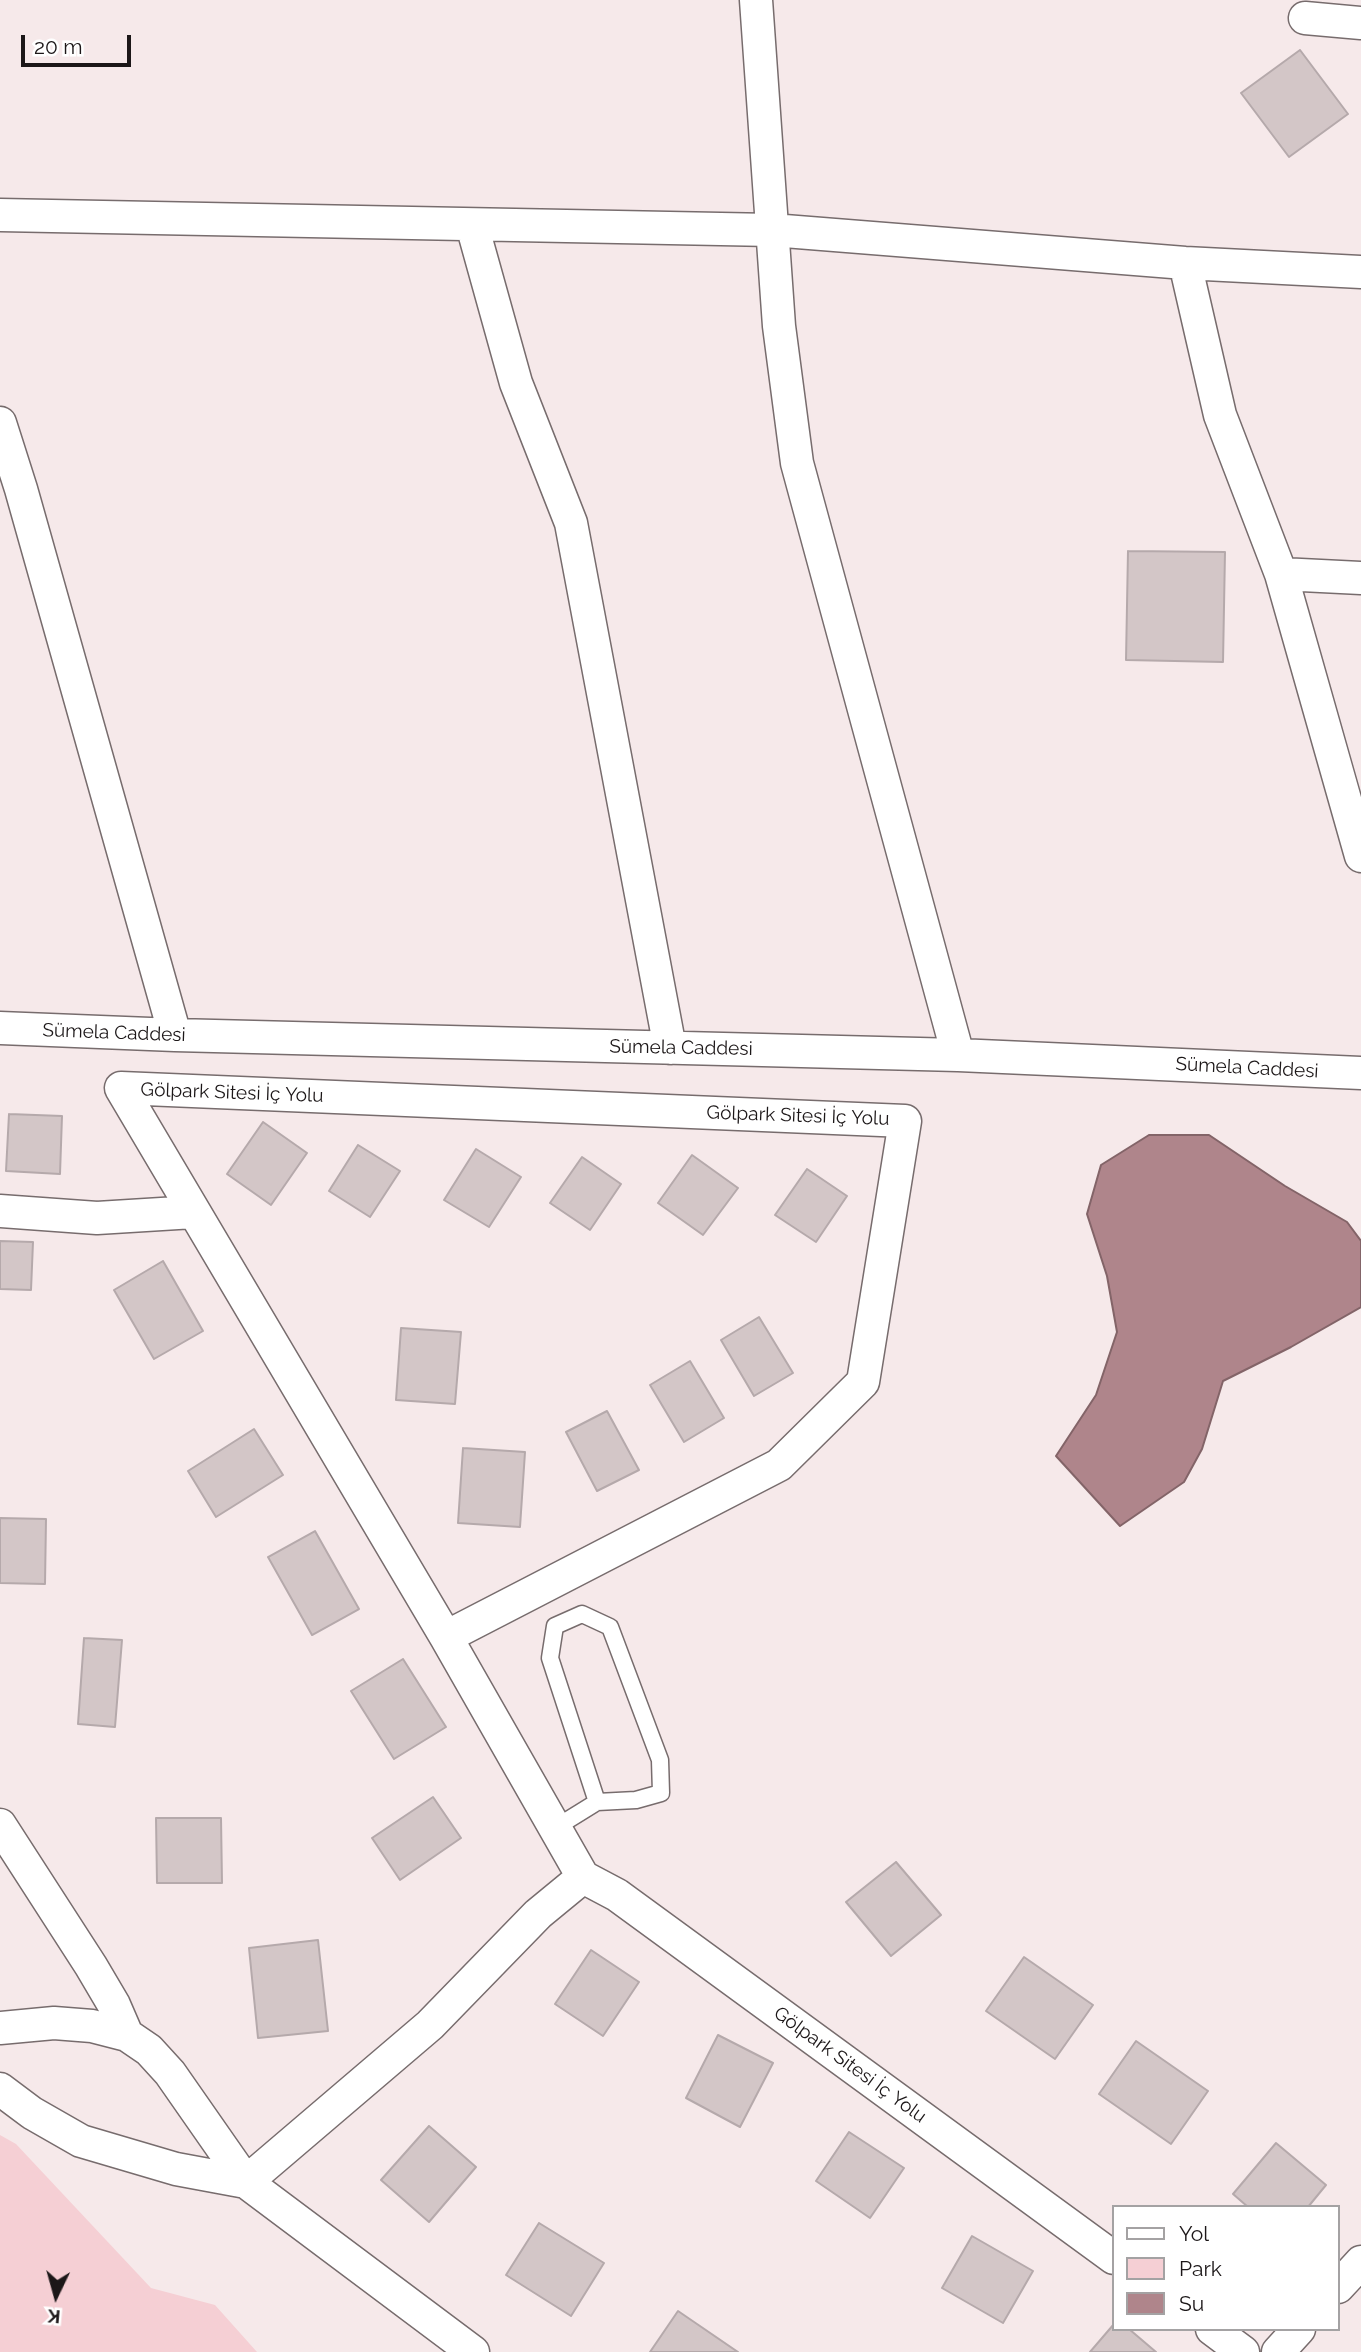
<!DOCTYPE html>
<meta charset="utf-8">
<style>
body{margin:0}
#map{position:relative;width:1361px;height:2352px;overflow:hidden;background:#f6e9ea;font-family:Raleway,sans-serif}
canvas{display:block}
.legend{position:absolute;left:1112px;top:2205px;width:228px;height:126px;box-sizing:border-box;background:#fff;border:2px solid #a4a2a3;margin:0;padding:9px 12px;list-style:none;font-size:21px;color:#1c1718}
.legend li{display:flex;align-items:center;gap:14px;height:35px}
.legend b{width:35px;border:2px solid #a4a2a3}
.north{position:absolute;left:21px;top:2261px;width:70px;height:70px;-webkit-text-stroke:5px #fff;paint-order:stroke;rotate:185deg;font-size:19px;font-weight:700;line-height:28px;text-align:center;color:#1c1718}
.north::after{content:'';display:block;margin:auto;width:24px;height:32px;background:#1c1718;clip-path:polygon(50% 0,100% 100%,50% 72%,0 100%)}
.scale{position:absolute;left:21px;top:35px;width:110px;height:32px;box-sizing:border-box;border:4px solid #1c1718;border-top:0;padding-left:9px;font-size:21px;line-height:24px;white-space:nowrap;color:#1c1718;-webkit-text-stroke:5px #fff;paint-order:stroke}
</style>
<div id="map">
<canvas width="1361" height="2352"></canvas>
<ul class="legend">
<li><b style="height:9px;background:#fff"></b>Yol</li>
<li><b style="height:19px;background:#f5cfd4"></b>Park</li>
<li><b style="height:19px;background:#af858b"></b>Su</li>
</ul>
<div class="north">K</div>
<div class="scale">20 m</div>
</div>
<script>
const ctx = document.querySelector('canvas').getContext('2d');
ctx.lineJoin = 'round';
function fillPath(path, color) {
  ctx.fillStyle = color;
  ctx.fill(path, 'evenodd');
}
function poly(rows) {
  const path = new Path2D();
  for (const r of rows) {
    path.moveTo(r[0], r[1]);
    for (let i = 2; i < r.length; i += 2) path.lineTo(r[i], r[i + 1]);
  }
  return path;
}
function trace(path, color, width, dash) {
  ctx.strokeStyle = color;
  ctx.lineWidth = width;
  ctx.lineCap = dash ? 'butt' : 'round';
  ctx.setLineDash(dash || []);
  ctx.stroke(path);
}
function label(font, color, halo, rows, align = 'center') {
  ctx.font = font + ' Raleway,sans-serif';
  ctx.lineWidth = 7;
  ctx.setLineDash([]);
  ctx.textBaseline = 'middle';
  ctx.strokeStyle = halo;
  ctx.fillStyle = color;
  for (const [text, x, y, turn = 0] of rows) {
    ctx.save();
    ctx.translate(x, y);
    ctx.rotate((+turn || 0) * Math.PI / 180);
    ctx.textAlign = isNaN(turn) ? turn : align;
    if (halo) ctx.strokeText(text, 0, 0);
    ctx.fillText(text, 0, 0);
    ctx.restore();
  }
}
fillPath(poly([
 [0,2135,16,2144,151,2288,215,2305,257,2352,0,2352]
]), '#f5cfd4');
const water = poly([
 [1149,1135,1209,1135,1285,1186,1347,1222,1361,1241,1361,1307,1291,1347,1223,1381,1202,1449,1184,1482,1120,1526,1056,1456,1096,1395,1117,1332,1107,1276,1087,1214,1101,1165,1149,1135]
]);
fillPath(water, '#af858b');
trace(water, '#836468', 2);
const building = poly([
 [1300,50,1348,114,1289,157,1241,93,1300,50],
 [1128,551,1225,552,1223,662,1126,660,1128,551],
 [9,1114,62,1116,60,1174,6,1171,9,1114],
 [263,1122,307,1153,271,1205,227,1174,263,1122],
 [358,1145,400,1171,370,1217,329,1191,358,1145],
 [476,1149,521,1177,489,1227,444,1200,476,1149],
 [692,1155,738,1188,703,1235,658,1203,692,1155],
 [582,1157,621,1184,590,1230,550,1203,582,1157],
 [807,1169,847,1196,816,1242,775,1215,807,1169],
 [0,1241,33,1242,31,1290,0,1289,0,1241],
 [163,1261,203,1331,154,1359,114,1290,163,1261],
 [759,1317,793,1373,754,1396,721,1340,759,1317],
 [401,1328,461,1332,455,1404,396,1400,401,1328],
 [690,1361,724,1418,684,1442,650,1385,690,1361],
 [607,1411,639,1470,597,1491,566,1432,607,1411],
 [254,1429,283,1475,216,1517,188,1471,254,1429],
 [463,1448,525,1452,520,1527,458,1523,463,1448],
 [0,1518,46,1519,45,1584,0,1583,0,1518],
 [315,1531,359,1609,312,1635,268,1557,315,1531],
 [84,1638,122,1640,115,1727,78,1724,84,1638],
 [403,1659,446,1727,394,1759,351,1691,403,1659],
 [433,1797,461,1838,400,1880,372,1838,433,1797],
 [156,1818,221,1818,222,1883,157,1883,156,1818],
 [896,1862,941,1915,891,1956,846,1902,896,1862],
 [318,1940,328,2031,258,2038,249,1948,318,1940],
 [591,1950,639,1982,603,2036,555,2004,591,1950],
 [1024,1957,1093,2005,1055,2059,986,2011,1024,1957],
 [718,2035,773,2063,740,2127,686,2098,718,2035],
 [1136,2041,1208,2091,1171,2144,1099,2094,1136,2041],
 [429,2126,476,2167,429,2222,381,2180,429,2126],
 [849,2132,904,2168,870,2218,816,2181,849,2132],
 [1276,2143,1326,2185,1308,2207,1248,2207,1233,2194,1276,2143],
 [539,2223,604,2263,571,2316,506,2275,539,2223],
 [972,2236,1033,2271,1003,2323,942,2288,972,2236],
 [678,2311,738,2352,650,2352,678,2311],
 [1114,2324,1114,2329,1129,2329,1156,2352,1090,2352,1114,2324]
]);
fillPath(building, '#d3c6c7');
trace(building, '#b5a9ab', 2);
const lane = poly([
 [555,1828,597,1802,636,1800,661,1793,660,1760,610,1627,582,1614,555,1626,550,1658,597,1802]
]);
const street = poly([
 [756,0,779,326,797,463,958,1055],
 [1305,18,1361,23],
 [0,215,772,230,1185,263,1361,272],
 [472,225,516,383,571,523,670,1048],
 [1185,263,1220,415,1281,574,1361,856],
 [0,423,21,489,175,1035],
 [1281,574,1361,578],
 [0,1028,175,1035,958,1055,1361,1073],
 [0,1211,97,1218,194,1212],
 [446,1637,779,1465,863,1382,905,1121,121,1088,446,1637,583,1877],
 [0,1825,91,1966,114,2005,127,2035],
 [0,2028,54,2023,92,2026,127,2035,149,2050,170,2073,246,2182,473,2352],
 [0,2089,32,2113,81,2141,176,2169,246,2182],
 [246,2182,430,2025,538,1914,583,1877,617,1895,1114,2258],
 [1338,2287,1361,2262],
 [1212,2329,1243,2352],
 [1278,2352,1299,2329]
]);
trace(lane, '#776c6d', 19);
trace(street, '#776c6d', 35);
trace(lane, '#fff', 16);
trace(street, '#fff', 32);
label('19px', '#1c1718', '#fff', [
 ["Sümela Caddesi",114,1033,2],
 ["Sümela Caddesi",681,1048,1],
 ["Sümela Caddesi",1247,1068,3],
 ["Gölpark Sitesi İç Yolu",232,1093,2],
 ["Gölpark Sitesi İç Yolu",798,1116,2],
 ["Gölpark Sitesi İç Yolu",850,2065,36]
]);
</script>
